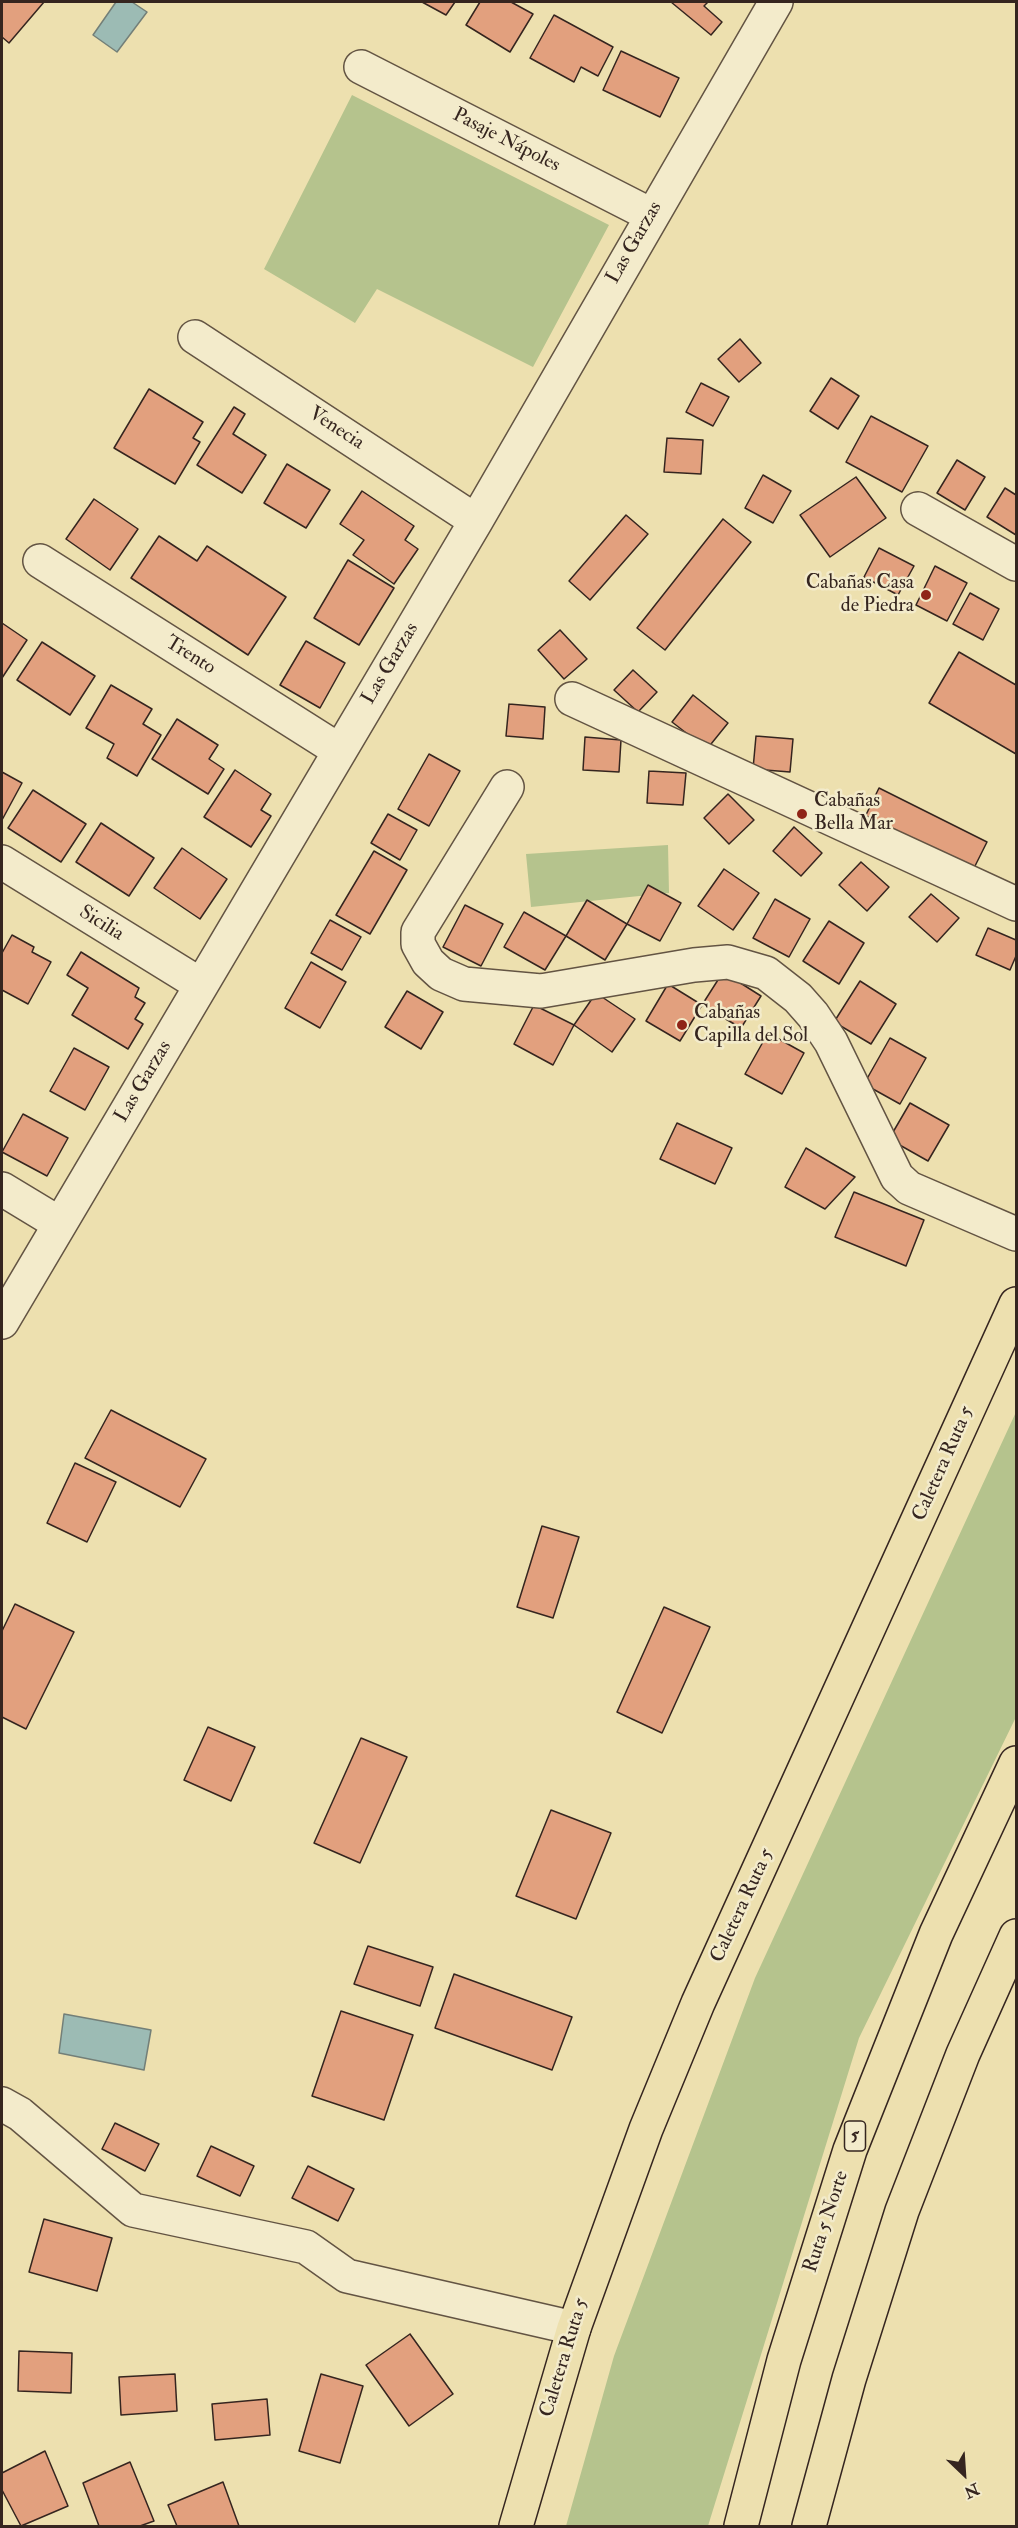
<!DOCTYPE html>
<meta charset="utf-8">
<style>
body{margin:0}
#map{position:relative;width:1018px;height:2528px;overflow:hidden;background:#ede0af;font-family:"IM FELL Double Pica",serif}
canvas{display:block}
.frame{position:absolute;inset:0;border:3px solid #35251f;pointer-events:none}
.north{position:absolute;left:934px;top:2444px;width:60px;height:60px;-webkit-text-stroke:4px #f3ebcb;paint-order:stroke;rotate:155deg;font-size:16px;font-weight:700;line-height:24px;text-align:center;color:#35251f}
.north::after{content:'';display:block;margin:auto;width:21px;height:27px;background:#35251f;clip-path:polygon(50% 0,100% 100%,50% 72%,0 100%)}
</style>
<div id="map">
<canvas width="1018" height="2528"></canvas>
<div class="frame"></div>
<div class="north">N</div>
</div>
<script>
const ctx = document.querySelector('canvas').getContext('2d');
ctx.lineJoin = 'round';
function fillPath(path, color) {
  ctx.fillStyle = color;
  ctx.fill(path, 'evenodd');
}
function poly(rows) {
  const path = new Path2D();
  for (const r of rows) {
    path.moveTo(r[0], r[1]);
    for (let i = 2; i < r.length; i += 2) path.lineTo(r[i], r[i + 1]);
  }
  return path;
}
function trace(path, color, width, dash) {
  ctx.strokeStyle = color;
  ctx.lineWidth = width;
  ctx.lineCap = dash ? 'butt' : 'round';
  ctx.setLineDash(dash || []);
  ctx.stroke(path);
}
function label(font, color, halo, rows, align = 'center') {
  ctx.font = font + ' "IM FELL Double Pica",serif';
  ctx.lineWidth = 5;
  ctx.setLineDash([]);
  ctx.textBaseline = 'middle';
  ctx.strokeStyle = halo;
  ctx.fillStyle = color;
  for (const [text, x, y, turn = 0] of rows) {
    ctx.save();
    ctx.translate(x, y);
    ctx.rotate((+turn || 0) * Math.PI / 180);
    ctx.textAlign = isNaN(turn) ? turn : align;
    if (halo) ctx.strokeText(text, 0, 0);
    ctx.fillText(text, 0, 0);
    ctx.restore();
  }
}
fillPath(poly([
 [352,95,609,225,533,367,377,289,355,323,264,269],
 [668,845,669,893,531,907,526,854],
 [1016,1412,1016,1717,859,2038,708,2526,566,2526,614,2356,755,1978]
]), '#b5c38d');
const water = poly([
 [116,2,132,2,147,12,117,52,93,35,116,2],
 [64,2014,151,2030,144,2070,59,2053,64,2014]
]);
fillPath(water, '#9cbbb4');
trace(water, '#737f78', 1.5);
const building = poly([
 [2,2,44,2,9,43,2,37,2,2],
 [422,2,455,2,446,15,422,2],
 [480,2,511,2,533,14,510,52,466,25,480,2],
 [671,2,708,2,704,6,722,22,711,35,671,2],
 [554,15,613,47,598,76,581,67,574,82,530,58,554,15],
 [621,51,679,78,660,117,603,90,621,51],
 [740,339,761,363,739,382,718,359,740,339],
 [831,378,859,396,838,429,810,411,831,378],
 [701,383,729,397,713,426,686,412,701,383],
 [149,389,203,422,193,438,200,442,175,484,114,448,149,389],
 [234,407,245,414,233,434,266,455,242,493,197,465,234,407],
 [871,416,928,446,902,492,846,462,871,416],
 [667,438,703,440,701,474,664,472,667,438],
 [957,460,985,477,965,510,937,493,957,460],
 [287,464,330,490,306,528,264,503,287,464],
 [763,475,791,491,773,523,745,508,763,475],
 [856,477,886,518,830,557,800,515,856,477],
 [1005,488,1016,495,1016,535,987,517,1005,488],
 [362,491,414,526,405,540,418,549,394,584,353,555,364,540,340,524,362,491],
 [94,499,138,529,110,570,66,539,94,499],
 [626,515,648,534,590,600,569,581,626,515],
 [723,519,751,542,665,650,637,628,723,519],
 [159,536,197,561,207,546,286,597,248,655,131,578,159,536],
 [879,548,914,566,898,595,864,577,879,548],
 [348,560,394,588,359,645,314,618,348,560],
 [935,566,967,583,947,621,916,605,935,566],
 [970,593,999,609,983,640,953,624,970,593],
 [2,623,27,640,2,678,2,623],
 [560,630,587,659,564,679,538,650,560,630],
 [306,641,345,663,320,708,280,685,306,641],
 [42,642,95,676,70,715,17,680,42,642],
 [959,652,1016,685,1016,754,929,703,959,652],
 [633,670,657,692,638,712,614,690,633,670],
 [111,685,152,709,143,724,161,735,137,776,107,758,114,744,86,728,111,685],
 [693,695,728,723,707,749,672,722,693,695],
 [509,704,545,707,543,739,506,736,509,704],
 [177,719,218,745,209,759,224,769,208,794,152,759,177,719],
 [756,736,793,739,790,772,753,769,756,736],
 [585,737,621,740,619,772,583,770,585,737],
 [429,754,460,771,429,826,398,809,429,754],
 [235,770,271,794,261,810,271,816,251,847,204,817,235,770],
 [649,771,686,773,683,805,647,803,649,771],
 [2,772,22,783,2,820,2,772],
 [879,788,987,842,971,874,863,821,879,788],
 [33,790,86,824,61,862,8,828,33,790],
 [728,794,754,820,729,844,704,818,728,794],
 [388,814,417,830,400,860,371,843,388,814],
 [101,823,154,858,129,896,76,862,101,823],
 [794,827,822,853,801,876,773,851,794,827],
 [182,848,227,879,200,919,154,888,182,848],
 [374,851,407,870,370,934,336,915,374,851],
 [861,862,889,887,867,911,839,885,861,862],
 [724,869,759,893,733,930,698,906,724,869],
 [648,885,681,903,660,941,627,924,648,885],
 [931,894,959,918,937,942,909,917,931,894],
 [775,899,810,919,789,957,753,938,775,899],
 [587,900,627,924,605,960,566,936,587,900],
 [465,905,503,924,481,966,443,947,465,905],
 [524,912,566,936,545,970,504,947,524,912],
 [330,920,361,937,342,970,311,953,330,920],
 [829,921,864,943,839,984,803,961,829,921],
 [988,928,1016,940,1016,956,1010,970,976,955,988,928],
 [12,935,34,947,32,952,51,962,28,1004,2,990,2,953,12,935],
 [81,952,139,988,135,997,145,1003,135,1019,143,1024,128,1049,72,1015,88,988,67,975,81,952],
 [311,962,346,982,320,1028,285,1008,311,962],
 [723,972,761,996,741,1028,702,1005,723,972],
 [860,981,896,1004,871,1044,834,1022,860,981],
 [668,984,702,1005,680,1041,646,1021,668,984],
 [407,991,443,1012,421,1049,385,1027,407,991],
 [596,993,635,1019,612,1052,574,1025,596,993],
 [534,1005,574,1025,553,1065,514,1044,534,1005],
 [768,1033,804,1053,782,1094,745,1074,768,1033],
 [890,1038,926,1058,900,1104,864,1084,890,1038],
 [74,1048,109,1067,85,1110,50,1091,74,1048],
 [910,1103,949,1125,928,1161,889,1139,910,1103],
 [23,1114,68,1138,47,1176,2,1152,23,1114],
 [677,1123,732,1148,715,1184,660,1159,677,1123],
 [806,1148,855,1177,825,1209,785,1187,806,1148],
 [854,1192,924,1220,906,1266,835,1237,854,1192],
 [111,1410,206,1459,180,1507,85,1458,111,1410],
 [75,1463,116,1482,87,1542,47,1523,75,1463],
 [542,1526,579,1537,553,1618,517,1607,542,1526],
 [15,1604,74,1632,26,1729,2,1717,2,1631,15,1604],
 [664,1607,710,1627,662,1733,617,1712,664,1607],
 [208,1727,255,1747,231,1801,184,1780,208,1727],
 [361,1738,407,1757,360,1863,314,1843,361,1738],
 [551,1810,611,1833,576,1919,516,1896,551,1810],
 [368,1946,433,1967,420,2006,354,1984,368,1946],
 [454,1974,572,2017,552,2070,435,2028,454,1974],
 [341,2011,413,2035,384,2120,312,2096,341,2011],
 [115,2123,159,2144,145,2171,102,2149,115,2123],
 [211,2146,254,2166,240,2196,197,2176,211,2146],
 [308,2166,354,2189,338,2221,292,2198,308,2166],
 [44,2219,112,2238,97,2291,29,2272,44,2219],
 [410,2334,453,2394,409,2426,366,2365,410,2334],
 [19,2351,72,2353,71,2393,18,2391,19,2351],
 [175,2374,177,2411,121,2415,119,2377,175,2374],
 [321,2374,363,2386,340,2463,299,2451,321,2374],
 [267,2399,270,2435,215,2440,212,2404,267,2399],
 [45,2451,68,2506,21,2526,2,2490,2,2473,45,2451],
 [130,2462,154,2521,140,2526,99,2526,83,2483,130,2462],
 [223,2482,239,2526,177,2526,168,2505,223,2482]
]);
fillPath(building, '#e2a07e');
trace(building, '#35251f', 1.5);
const minor = poly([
 [361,67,651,215],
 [195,337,476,521],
 [918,509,1016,564],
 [40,561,340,751],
 [572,699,1016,904],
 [507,787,418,932,418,944,428,962,441,974,464,984,541,991,694,965,728,962,766,973,798,998,813,1015,831,1042,897,1177,909,1188,1016,1234],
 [2,862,201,985],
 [2,1189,60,1224],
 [2,1322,476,521,776,2],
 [2,2104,20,2114,133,2210,306,2247,347,2276,574,2328]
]);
const major = poly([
 [516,2526,574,2328,646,2129,698,2003,1016,1304]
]);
const highway = poly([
 [741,2526,784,2360,850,2150,936,1934,1016,1763],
 [809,2526,849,2379,902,2211,963,2054,1016,1936]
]);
trace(minor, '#635443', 36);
trace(major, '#35251f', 36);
trace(highway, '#35251f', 36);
trace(minor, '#f3ebcb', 33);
trace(major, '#ede0af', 33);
trace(highway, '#ede0af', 33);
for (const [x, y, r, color] of [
 [926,595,6,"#8f2418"],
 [802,814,6,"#8f2418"],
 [682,1025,6,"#8f2418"]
]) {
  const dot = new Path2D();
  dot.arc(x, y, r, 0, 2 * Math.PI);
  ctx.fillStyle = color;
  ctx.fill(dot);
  trace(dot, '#f3ebcb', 2);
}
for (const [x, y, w] of [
 [855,2136,21]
]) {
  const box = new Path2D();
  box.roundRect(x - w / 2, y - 15, w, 30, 4.5);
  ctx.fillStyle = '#f3ebcb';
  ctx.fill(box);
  trace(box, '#35251f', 1.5);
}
label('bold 18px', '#35251f', null, [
 ["5",855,2136]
]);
label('20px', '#35251f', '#f3ebcb', [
 ["Pasaje Nápoles",506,141,27],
 ["Las Garzas",635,243,-60],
 ["Venecia",336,429,33],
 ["Trento",190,656,32],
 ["Las Garzas",391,664,-59],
 ["Sicilia",101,924,32],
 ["Las Garzas",144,1082,-59],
 ["Caletera Ruta 5",944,1464,-66],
 ["Caletera Ruta 5",743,1906,-65],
 ["Ruta 5 Norte",827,2222,-72],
 ["Caletera Ruta 5",565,2358,-73]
]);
label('20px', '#35251f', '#f3ebcb', [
 ["Cabañas Casa",914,584,"right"],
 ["de Piedra",914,607,"right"],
 ["Cabañas",814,802],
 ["Bella Mar",814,825],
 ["Cabañas",694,1014],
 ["Capilla del Sol",694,1037]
], 'left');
</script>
